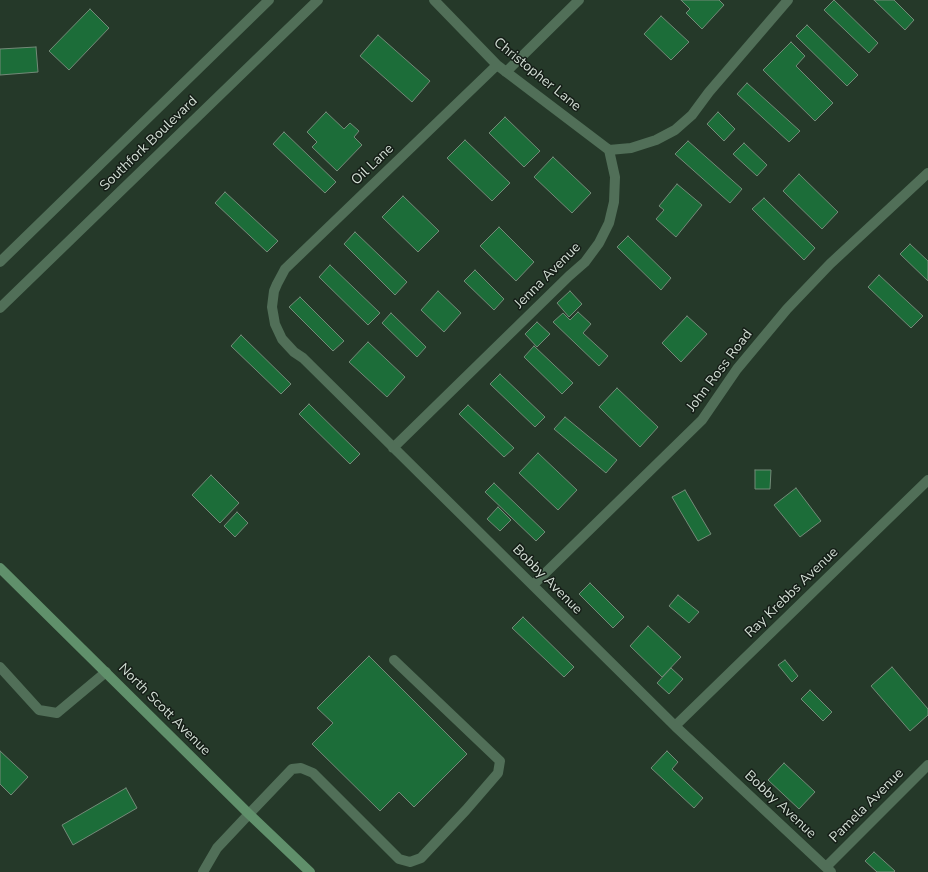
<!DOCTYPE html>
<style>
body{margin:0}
canvas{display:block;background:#253929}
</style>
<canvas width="928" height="872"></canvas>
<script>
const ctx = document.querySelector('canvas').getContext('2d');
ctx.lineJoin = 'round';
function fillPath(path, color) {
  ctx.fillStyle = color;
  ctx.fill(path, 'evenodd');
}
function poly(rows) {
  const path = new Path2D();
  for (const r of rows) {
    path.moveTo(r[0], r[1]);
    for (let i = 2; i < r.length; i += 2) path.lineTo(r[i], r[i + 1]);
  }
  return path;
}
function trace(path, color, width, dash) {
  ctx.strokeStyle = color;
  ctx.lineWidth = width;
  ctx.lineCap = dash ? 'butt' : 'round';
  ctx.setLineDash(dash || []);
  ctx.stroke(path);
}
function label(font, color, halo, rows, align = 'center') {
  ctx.font = font + ' "Nunito Sans",sans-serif';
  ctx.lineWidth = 3;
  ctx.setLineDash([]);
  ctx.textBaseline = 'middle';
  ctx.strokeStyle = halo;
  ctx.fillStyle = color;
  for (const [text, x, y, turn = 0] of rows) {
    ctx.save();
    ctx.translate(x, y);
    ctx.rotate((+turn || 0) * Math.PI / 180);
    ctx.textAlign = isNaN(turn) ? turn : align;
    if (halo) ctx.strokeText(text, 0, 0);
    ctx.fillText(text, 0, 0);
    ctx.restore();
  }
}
const building = poly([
 [681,0,719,0,724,5,702,29,686,13,690,9,681,0],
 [834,0,878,43,869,53,824,10,834,0],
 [874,0,894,0,914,20,905,30,874,0],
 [90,9,109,28,69,70,49,51,90,9],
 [661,16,689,42,671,60,644,34,661,16],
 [807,25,858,75,847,86,796,36,807,25],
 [378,35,430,81,412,102,360,56,378,35],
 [791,42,805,56,796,66,833,103,815,121,763,70,791,42],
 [36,47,38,72,0,75,0,49,36,47],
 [747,83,800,131,789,142,737,94,747,83],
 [326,112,344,129,350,123,359,131,354,137,362,145,337,171,312,147,317,142,307,132,326,112],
 [718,112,735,129,724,141,707,124,718,112],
 [505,117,540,151,524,167,489,133,505,117],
 [284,132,336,182,325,193,273,144,284,132],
 [465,140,510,183,492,201,447,158,465,140],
 [688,141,742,189,730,203,675,154,688,141],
 [744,143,767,165,757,176,733,154,744,143],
 [553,157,591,193,572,213,534,177,553,157],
 [799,174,838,212,822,229,783,191,799,174],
 [677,184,702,205,676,237,656,219,664,210,659,206,677,184],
 [225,192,278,241,267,252,215,203,225,192],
 [403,196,439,231,418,252,382,217,403,196],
 [764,198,815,248,804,260,752,209,764,198],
 [499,227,534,262,516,281,480,246,499,227],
 [355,232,407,282,395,295,344,244,355,232],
 [628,236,671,278,661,290,617,247,628,236],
 [910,244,928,261,928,281,900,254,910,244],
 [330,265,380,313,368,325,319,277,330,265],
 [475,270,504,299,494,310,464,281,475,270],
 [879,275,923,316,911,328,868,287,879,275],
 [438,291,461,313,444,332,421,310,438,291],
 [570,291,582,304,569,317,557,303,570,291],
 [300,297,344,341,333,351,289,307,300,297],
 [578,312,591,324,583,333,608,356,599,366,553,322,563,313,570,320,578,312],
 [391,313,426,347,417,357,382,323,391,313],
 [687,316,707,334,681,362,662,343,687,316],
 [537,322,550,334,537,347,525,334,537,322],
 [241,335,291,384,281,394,231,346,241,335],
 [368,342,405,377,387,397,349,362,368,342],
 [534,346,573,383,562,394,524,357,534,346],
 [500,374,545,417,535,427,490,384,500,374],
 [617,388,658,427,640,447,599,407,617,388],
 [309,404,360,454,350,464,299,414,309,404],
 [468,405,514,448,504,457,459,414,468,405],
 [565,417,617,460,606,473,554,429,565,417],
 [538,453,577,490,558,510,519,473,538,453],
 [755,470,771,470,770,489,755,489,755,470],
 [211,475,239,503,220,523,192,495,211,475],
 [494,483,545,532,536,541,485,492,494,483],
 [796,488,821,521,800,537,774,505,796,488],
 [685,490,711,534,698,541,672,497,685,490],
 [498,507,511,520,500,531,487,519,498,507],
 [237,512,248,523,235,537,224,526,237,512],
 [590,583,624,617,613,628,579,594,590,583],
 [678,595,699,612,689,623,669,606,678,595],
 [523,617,574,667,564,677,512,628,523,617],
 [648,626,681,657,662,677,630,646,648,626],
 [369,656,467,754,414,807,399,792,380,811,312,744,333,723,317,708,369,656],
 [785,660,798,676,792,682,778,665,785,660],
 [892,667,928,709,928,715,910,731,871,686,892,667],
 [671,668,683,679,669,694,657,683,671,668],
 [810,690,832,712,823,721,801,699,810,690],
 [0,751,28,777,11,795,0,784,0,751],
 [667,751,678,762,672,769,703,798,694,808,651,768,667,751],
 [784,763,815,792,799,809,768,780,784,763],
 [126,788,137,808,73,845,62,825,126,788],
 [874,852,895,871,894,872,877,872,865,861,874,852]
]);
fillPath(building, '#1c6d39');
trace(building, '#738a78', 1);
trace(poly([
 [506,72,579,0],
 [0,667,39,710,57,713,106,672],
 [249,814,292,769,301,768,313,773,399,859,410,862,421,858,466,810,498,773,500,761,394,660]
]), '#516f58', 10);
trace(poly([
 [434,0,497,65,609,150],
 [497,65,285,269,277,284,274,291,272,307,275,324,282,339,294,352,303,358,675,726,831,872],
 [609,150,631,148,656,140,675,130,692,115,709,92,788,0],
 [0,262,269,0],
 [0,308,318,0],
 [393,448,569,276,585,262,599,243,609,223,614,202,615,177,609,150],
 [533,585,702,420,737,369,787,309,830,264,928,173],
 [675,726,928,480],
 [826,867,928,765],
 [203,872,217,848,249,814]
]), '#516f58', 10);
trace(poly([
 [0,568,249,814,310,872]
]), '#60906b', 10);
label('14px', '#d2ded4', '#151e17', [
 ["Christopher Lane",537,75,39],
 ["Southfork Boulevard",149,144,-44],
 ["Oil Lane",373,165,-44],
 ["Jenna Avenue",548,276,-45],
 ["John Ross Road",720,371,-53],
 ["Bobby Avenue",547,580,45],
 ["Ray Krebbs Avenue",792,593,-44],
 ["North Scott Avenue",164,710,45],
 ["Bobby Avenue",780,805,43],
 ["Pamela Avenue",867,806,-45]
]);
</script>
